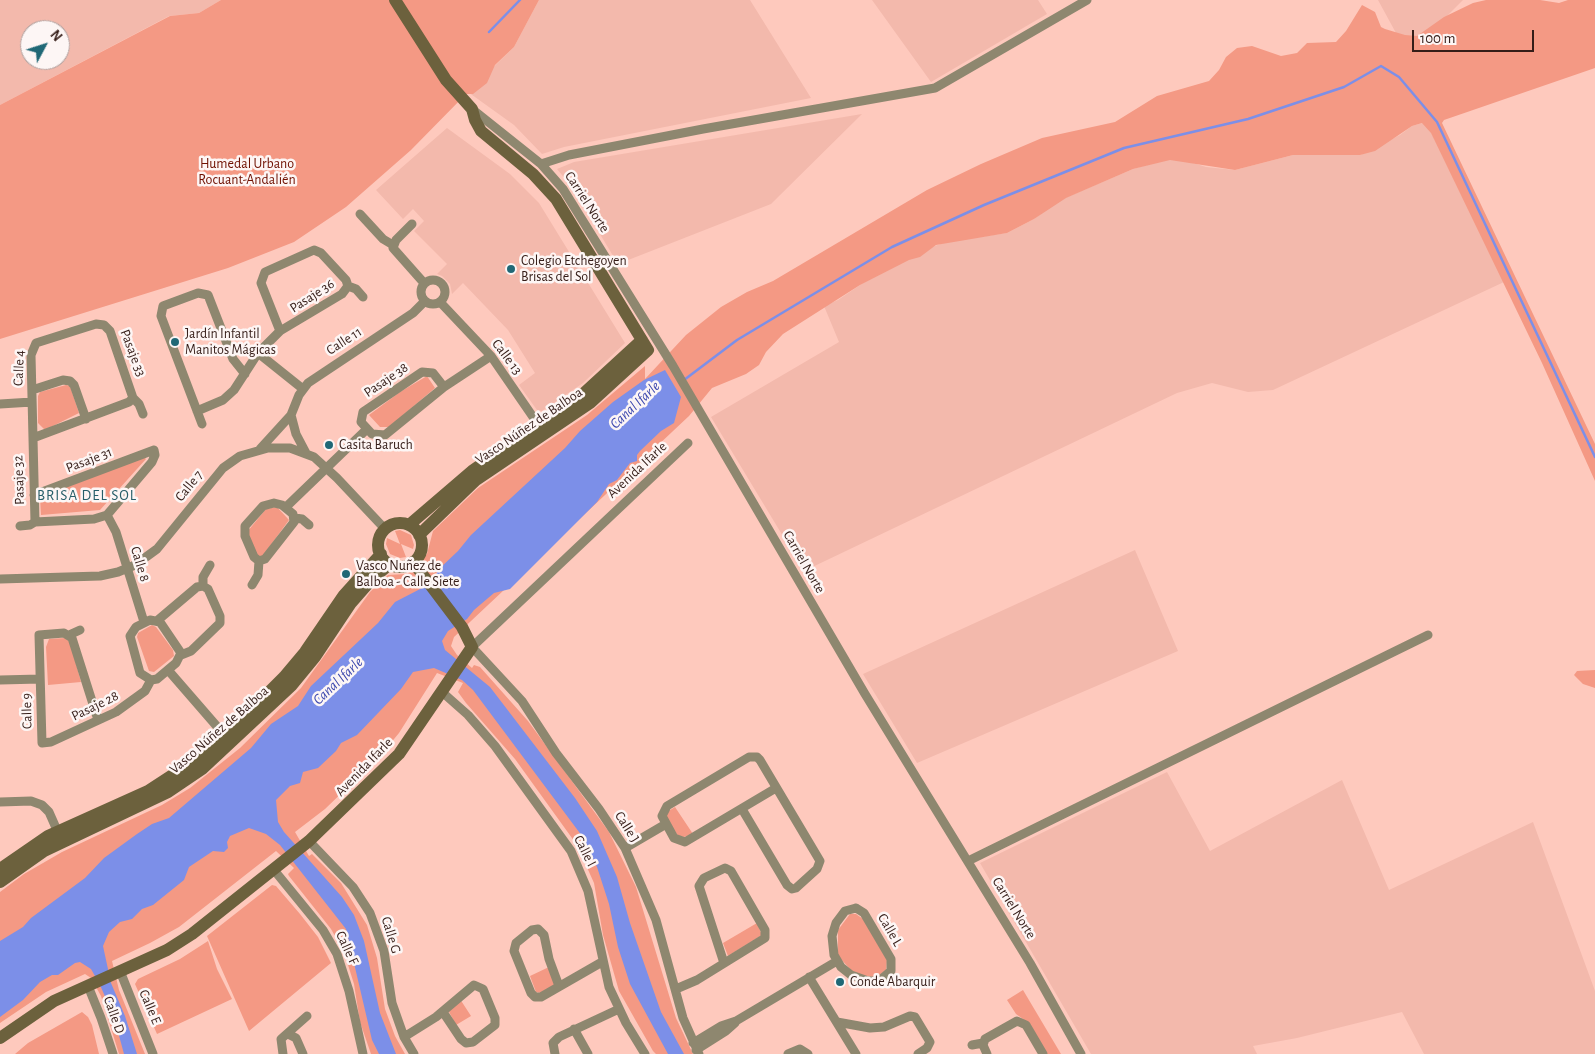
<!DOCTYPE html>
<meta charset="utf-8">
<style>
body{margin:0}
#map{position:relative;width:1595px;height:1054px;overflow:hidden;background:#fec9bd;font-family:"Alegreya Sans",sans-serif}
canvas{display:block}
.north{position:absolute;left:20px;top:20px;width:50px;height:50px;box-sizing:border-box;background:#fdf6f5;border:1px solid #ad9f9d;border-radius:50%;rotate:50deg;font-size:14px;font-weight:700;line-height:20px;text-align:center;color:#351d18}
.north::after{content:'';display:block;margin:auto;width:18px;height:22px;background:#206876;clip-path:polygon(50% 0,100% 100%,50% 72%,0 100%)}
.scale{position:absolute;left:1412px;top:30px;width:122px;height:22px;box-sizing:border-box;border:2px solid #351d18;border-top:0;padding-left:6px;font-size:15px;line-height:18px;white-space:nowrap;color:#351d18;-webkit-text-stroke:4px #fdf6f5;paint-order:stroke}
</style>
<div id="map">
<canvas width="1595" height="1054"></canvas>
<div class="north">N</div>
<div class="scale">100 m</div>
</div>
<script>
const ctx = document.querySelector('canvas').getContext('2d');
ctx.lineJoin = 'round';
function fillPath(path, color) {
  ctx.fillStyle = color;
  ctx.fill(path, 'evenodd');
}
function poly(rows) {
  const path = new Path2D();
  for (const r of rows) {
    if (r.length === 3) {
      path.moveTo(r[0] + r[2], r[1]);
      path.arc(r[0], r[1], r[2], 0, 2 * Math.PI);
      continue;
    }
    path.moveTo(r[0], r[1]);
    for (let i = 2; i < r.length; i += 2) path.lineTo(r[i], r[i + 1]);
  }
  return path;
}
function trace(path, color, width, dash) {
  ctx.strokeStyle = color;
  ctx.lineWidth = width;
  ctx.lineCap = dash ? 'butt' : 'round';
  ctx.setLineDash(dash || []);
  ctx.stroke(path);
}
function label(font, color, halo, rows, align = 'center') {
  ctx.font = font + ' "Alegreya Sans",sans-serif';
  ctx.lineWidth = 5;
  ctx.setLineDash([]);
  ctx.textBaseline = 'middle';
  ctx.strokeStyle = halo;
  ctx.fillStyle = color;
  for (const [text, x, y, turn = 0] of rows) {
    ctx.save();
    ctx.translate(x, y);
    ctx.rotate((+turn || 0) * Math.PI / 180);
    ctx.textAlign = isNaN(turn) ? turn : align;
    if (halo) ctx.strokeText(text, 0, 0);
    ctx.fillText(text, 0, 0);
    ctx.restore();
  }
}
fillPath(poly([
 [0,0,221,0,199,13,169,16,0,105],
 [30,30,60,30,60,60,30,60],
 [539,0,750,0,811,98,564,147,542,154,514,125,468,92,514,47],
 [872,0,1038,0,1047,14,931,82],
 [1378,0,1463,0,1408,55],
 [862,114,771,204,618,264,571,186,557,169,574,162],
 [1426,122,1504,282,1273,390,1248,392,1212,383,1177,393,804,571,711,417,839,342,824,306,838,300,863,283,932,247,946,242,1007,233,1034,219,1058,201,1133,169,1162,161,1177,158,1206,167,1235,170,1293,155,1360,155,1400,135,1412,126],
 [447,128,510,174,539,203,625,343,583,383,542,411,537,410,519,385,535,373,508,330,463,283,452,294,450,284,442,276,437,274,447,264,414,231,424,221,413,209,403,219,376,190],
 [1135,550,1178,651,917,763,863,674],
 [1167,772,1210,851,1342,780,1389,890,1533,822,1595,991,1595,1054,1424,1054,1402,1012,1297,1038,1253,1046,1257,1054,1091,1054,980,863]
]), '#f3b9ac');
fillPath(poly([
 [221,0,539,0,514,47,495,65,487,83,473,94,466,94,411,150,346,207,294,242,228,268,0,339,0,105,170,16,199,13],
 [1486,0,1540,0,1559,3,1568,0,1595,0,1595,68,1444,120,1442,123,1595,444,1595,481,1542,363,1431,133,1422,123,1412,126,1375,151,1360,155,1293,155,1235,170,1170,160,1133,169,1066,198,1034,219,1007,233,936,245,920,257,909,260,860,285,783,334,766,352,759,365,746,374,712,388,689,416,454,637,451,646,457,655,472,668,474,665,480,667,528,721,609,832,636,887,676,1018,693,1054,656,1054,653,1051,619,991,603,935,594,883,577,845,515,759,466,703,458,692,463,683,437,673,399,733,380,756,325,809,295,832,309,856,312,854,341,883,367,925,377,958,385,1009,395,1036,405,1054,371,1054,360,1022,354,984,344,952,331,929,289,876,288,874,294,868,276,851,179,927,150,943,112,961,119,990,145,1054,119,1054,101,996,91,978,85,974,46,992,0,1023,0,892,24,874,62,852,162,805,190,788,240,748,301,688,370,592,388,575,406,574,413,571,427,554,433,531,478,488,587,415,645,366,645,379,686,335,721,307,747,292,773,281,927,190,981,164,1042,138,1115,122,1157,96,1209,81,1219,70,1226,57,1237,48,1252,46,1281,56,1297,53,1307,43,1336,42,1346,31,1362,5,1375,12,1381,27,1385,29,1405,35,1417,36,1444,17,1473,3],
 [427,376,435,388,389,427,380,427,369,415,400,392],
 [66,385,70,386,79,413,45,430,38,423,38,396,40,392],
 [144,457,146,459,100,510,41,515,40,497],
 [277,507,289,520,262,557,258,557,247,532,266,509],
 [400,530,411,535,414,545,413,549,401,544,406,557,400,558,390,554,386,544,387,538,400,544,395,531],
 [152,625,156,627,173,650,174,656,154,672,149,671,137,637,138,633],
 [65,638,70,642,81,682,48,685,46,647,49,639],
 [1595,670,1595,688,1583,684,1574,675,1577,671],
 [675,807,693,834,684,837,678,836,667,819,667,812],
 [272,885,276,886,300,914,318,937,331,963,249,1031,207,936],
 [850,914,856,914,863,919,887,960,886,970,878,976,867,977,852,971,838,956,838,930],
 [757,923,762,935,728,956,723,943],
 [208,941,217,969,232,999,157,1034,135,984,138,979,180,959],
 [549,967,555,985,541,993,536,992,530,976],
 [1023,990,1061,1054,1047,1054,1030,1024,1016,1014,1007,1000],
 [460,999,471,1016,456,1025,448,1010],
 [82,1012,88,1017,92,1025,99,1054,15,1054,28,1043]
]), '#f49984');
fillPath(poly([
 [665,370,681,397,674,423,661,431,640,451,637,455,637,461,630,463,617,480,609,484,597,502,510,589,494,593,474,610,467,619,448,631,442,641,445,650,490,687,575,798,597,831,617,877,630,923,661,1012,684,1054,668,1054,630,984,618,947,609,904,597,867,582,836,473,690,462,680,434,668,413,672,401,689,357,735,341,743,336,751,318,768,303,772,300,783,290,786,276,800,278,822,284,832,342,897,354,915,364,941,380,1013,396,1054,379,1054,372,1040,346,929,280,845,266,834,249,828,230,836,227,842,228,848,224,852,213,851,189,867,184,880,153,905,142,909,132,919,120,922,109,932,103,946,111,983,125,1016,137,1054,124,1054,114,1017,100,985,91,969,80,962,75,963,58,975,52,975,40,982,23,1000,0,1017,0,941,23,927,31,918,85,878,104,858,137,834,152,824,169,818,251,748,271,724,298,706,311,686,378,623,395,602,424,587,434,578,439,569,458,551,471,535,565,448,580,431,613,402,644,380]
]), '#7c8fe8');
trace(poly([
 [489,32,520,0],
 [684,380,737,340,892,247,984,205,1124,148,1248,119,1344,87,1381,66,1399,77,1437,122,1595,457]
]), '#7c8fe8', 2.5);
trace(poly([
 [472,109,541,164,563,189,673,366,865,694,1030,963,1081,1054],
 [541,164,569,155,703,129,935,88,1087,0],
 [360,214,383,239,393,245],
 [412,224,396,240,393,248,424,283],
 [433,292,12],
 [348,286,356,289,363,297],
 [440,302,491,356,542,430],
 [280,331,261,283,265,272,314,250,321,253,346,280,348,286],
 [258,353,303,389],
 [444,387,433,373,422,372,363,412,361,422,372,434,385,435,444,387,491,356],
 [32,390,63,380,70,381,74,385,86,419],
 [0,404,32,402],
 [197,411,223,400,234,390,258,353,280,331,342,294,348,286],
 [291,415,296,434,306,453],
 [202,424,161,316,163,306,198,293,208,295,233,359,245,374],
 [33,438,129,402,133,398],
 [688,443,472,647,522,701,556,753,599,809,625,848,656,920,683,1018,699,1054],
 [260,449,291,415,299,395,308,383,413,313,425,301],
 [286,507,367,429],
 [107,515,116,532,144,622],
 [295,518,302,519,309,525],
 [35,522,31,355,36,343,96,324,104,325,110,331,133,398,139,404,143,414],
 [20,526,30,525,35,522,94,519,107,515,152,462,155,455,154,450,34,495],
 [0,579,100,576,118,572,135,565,157,549,223,468,240,456,268,448,290,448,314,457,337,478,385,529],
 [252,585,258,575,259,561,254,557,245,536,245,526,263,506,274,503,282,505,293,514,294,522,265,559,259,561],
 [203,586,203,577,210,565],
 [150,620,160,622,181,653,176,663,157,679,151,680,140,673,130,636,136,627,150,620],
 [158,620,197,587,203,586],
 [69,635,80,630],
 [181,655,191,651,220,623,220,616,208,589,203,586],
 [168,670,227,738],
 [0,680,40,679],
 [442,692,468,715,495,746,571,851,588,891,609,987,626,1023,645,1054],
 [98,720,72,638,64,633,39,635,42,743,51,742,116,712,145,691,151,680],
 [0,802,31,801,42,805,49,812,60,837],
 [742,809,787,885,792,889,796,888,817,869,820,861,760,760,757,757,749,757,667,806,662,816,674,838,685,842,776,788],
 [309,841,353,887,370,913,384,951,392,1003,404,1037,414,1054],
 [625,848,666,824],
 [968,861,1428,635],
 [274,870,323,930,337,954,349,991,363,1054],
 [856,908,864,913,891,959,891,971,879,981,868,981,851,975,841,967,834,955,832,936,836,923,845,911,856,908],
 [120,971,153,1054],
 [809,977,856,1054],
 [88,986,101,1018,113,1054],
 [559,986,549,959,544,935,538,929,532,930,516,943,514,951,531,993,535,997,541,997,602,962],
 [676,989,697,980,765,938,765,930,731,871,725,868,704,878,699,886,724,963],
 [837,1022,870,1028,884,1027,910,1016,915,1017,930,1042,927,1048,918,1054],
 [574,1029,588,1054],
 [288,1034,296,1038,303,1054],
 [404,1037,436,1017,474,985,483,989,495,1018,495,1025,473,1042,466,1043,461,1039,443,1012],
 [693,1043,721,1026,736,1021,837,961],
 [972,1045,983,1043],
 [696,1050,726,1031,735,1023],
 [283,1054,281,1039,307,1016],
 [555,1054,553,1043,559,1037,619,1009],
 [788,1054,800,1049,808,1054],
 [987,1054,983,1045,985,1039,1017,1021,1026,1025,1043,1054]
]), '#8e876f', 9);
trace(poly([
 [395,0,446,80,472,109,475,120,481,131,533,174,556,199,648,350,590,403,476,480,419,535],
 [400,545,22],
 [409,525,472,471,582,395,642,340],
 [0,869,48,836,148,791,194,761,246,715,284,677,305,652,344,595,381,554],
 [0,882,44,851,168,792,202,769,292,685,315,657,351,603,372,579,390,564],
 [0,1038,54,1001,167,950,192,934,309,841,399,754,472,647,462,627,413,562]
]), '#6c613d', 12);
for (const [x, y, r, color] of [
 [511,269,5,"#206876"],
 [175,342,5,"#206876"],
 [329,445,5,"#206876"],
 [346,574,5,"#206876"],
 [840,982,5,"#206876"]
]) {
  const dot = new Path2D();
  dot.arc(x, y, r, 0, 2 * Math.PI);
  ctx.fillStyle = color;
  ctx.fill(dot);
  trace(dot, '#fdf6f5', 2);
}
label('14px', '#6f1000', '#fdf6f5', [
 ["Humedal Urbano",247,164],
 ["Rocuant-Andalién",247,180]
]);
label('14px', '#351d18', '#fdf6f5', [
 ["Carriel Norte",587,202,57],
 ["Pasaje 36",312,296,-33],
 ["Calle 11",344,341,-33],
 ["Pasaje 33",133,353,69],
 ["Calle 13",507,357,53],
 ["Calle 4",19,368,-87],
 ["Pasaje 38",386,380,-34],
 ["Vasco Núñez de Balboa",529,426,-34],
 ["Pasaje 31",89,460,-21],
 ["Avenida Ifarle",637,470,-43],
 ["Pasaje 32",19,480,-92],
 ["Calle 7",189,486,-51],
 ["Carriel Norte",804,562,60],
 ["Calle 8",140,564,73],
 ["Pasaje 28",95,706,-26],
 ["Calle 9",27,711,-91],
 ["Vasco Núñez de Balboa",219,730,-41],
 ["Avenida Ifarle",364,767,-46],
 ["Calle J",627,827,58],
 ["Calle I",585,851,63],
 ["Carriel Norte",1014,908,58],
 ["Calle L",890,930,60],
 ["Calle G",391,935,73],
 ["Calle F",347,948,65],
 ["Calle E",150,1007,67],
 ["Calle D",114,1015,70]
]);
label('14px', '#351d18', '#fdf6f5', [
 ["Colegio Etchegoyen",521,261],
 ["Brisas del Sol",521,277],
 ["Jardín Infantil",185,334],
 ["Manitos Mágicas",185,350],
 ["Casita Baruch",339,445],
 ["Vasco Nuñez de",356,566],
 ["Balboa - Calle Siete",356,582],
 ["Conde Abarquir",850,982]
], 'left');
label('italic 15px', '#3c47ae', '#fdf6f5', [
 ["Canal Ifarle",635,405,-43],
 ["Canal Ifarle",338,681,-43]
]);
ctx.letterSpacing = '1px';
label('15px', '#275e69', '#fdf6f5', [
 ["BRISA DEL SOL",87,495]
]);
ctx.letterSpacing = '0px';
</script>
